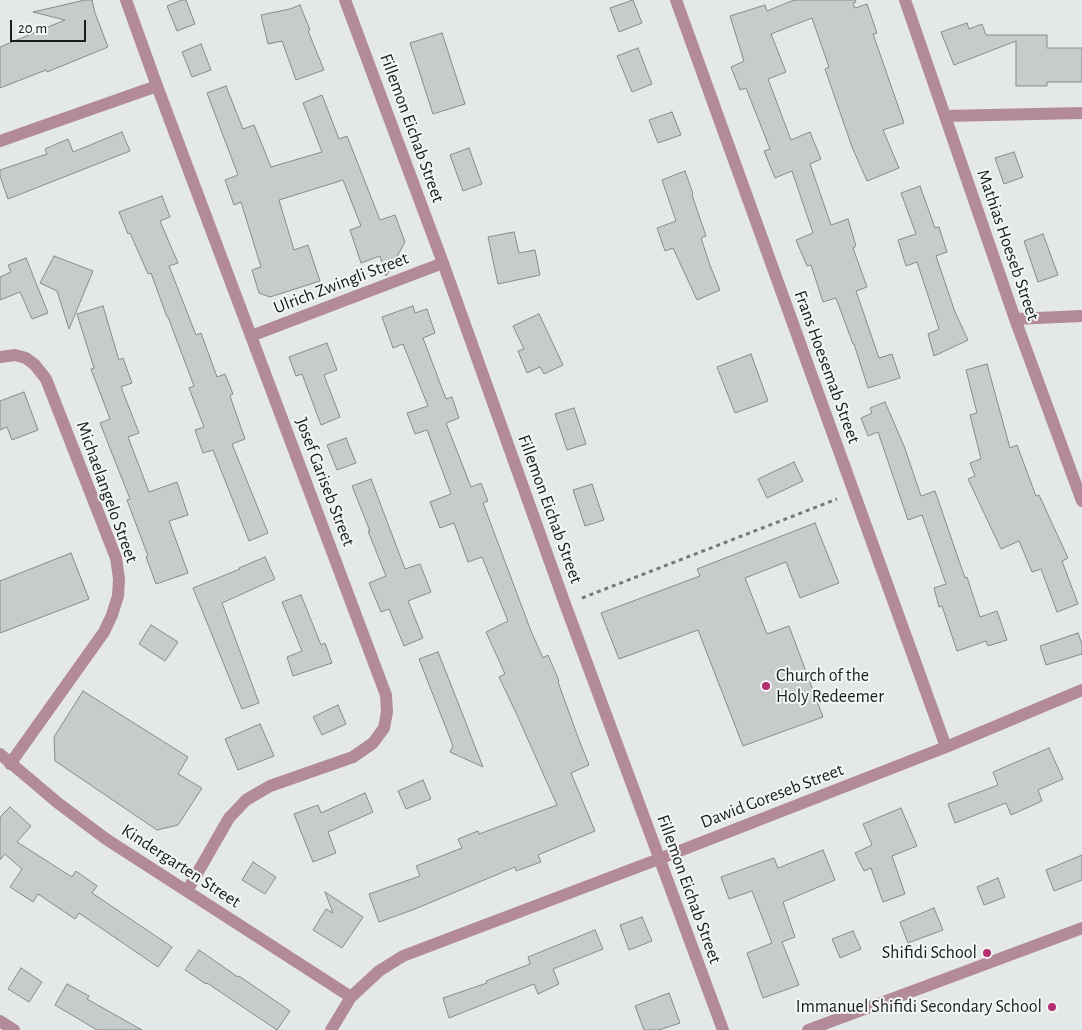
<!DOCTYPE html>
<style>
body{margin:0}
#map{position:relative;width:1082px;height:1030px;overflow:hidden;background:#e5e8e8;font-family:"Alegreya Sans",sans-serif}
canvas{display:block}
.scale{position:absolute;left:10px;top:20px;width:76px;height:22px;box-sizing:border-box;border:2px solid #1b1c1c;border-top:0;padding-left:6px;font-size:15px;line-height:18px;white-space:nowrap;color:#1b1c1c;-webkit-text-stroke:4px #f2f6f5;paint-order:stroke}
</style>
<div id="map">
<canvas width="1082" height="1030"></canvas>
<div class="scale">20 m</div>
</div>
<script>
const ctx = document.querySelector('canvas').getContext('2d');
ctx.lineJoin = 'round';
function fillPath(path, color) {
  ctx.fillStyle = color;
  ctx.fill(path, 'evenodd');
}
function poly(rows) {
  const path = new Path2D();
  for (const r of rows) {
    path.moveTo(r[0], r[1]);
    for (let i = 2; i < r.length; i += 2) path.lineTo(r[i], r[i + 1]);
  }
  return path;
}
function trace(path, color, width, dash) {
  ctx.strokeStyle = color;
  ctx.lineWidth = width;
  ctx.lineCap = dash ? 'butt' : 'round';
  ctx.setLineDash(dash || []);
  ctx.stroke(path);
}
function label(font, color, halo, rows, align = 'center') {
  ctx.font = font + ' "Alegreya Sans",sans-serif';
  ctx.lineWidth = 4;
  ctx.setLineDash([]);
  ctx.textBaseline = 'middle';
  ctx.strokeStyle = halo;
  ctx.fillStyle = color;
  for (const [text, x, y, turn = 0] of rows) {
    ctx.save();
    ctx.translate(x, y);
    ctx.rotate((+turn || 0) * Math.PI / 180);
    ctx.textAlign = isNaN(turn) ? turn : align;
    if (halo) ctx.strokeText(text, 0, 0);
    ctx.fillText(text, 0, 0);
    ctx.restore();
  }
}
const building = poly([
 [85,0,92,0,95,13,108,47,47,72,46,70,0,88,0,47,65,20,33,12,85,0],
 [182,0,186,0,195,24,177,31,167,6,182,0],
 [633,0,642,23,619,32,610,8,633,0],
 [794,0,855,0,856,2,853,3,855,8,867,4,877,33,873,34,904,123,883,130,899,168,867,181,852,147,825,69,829,67,812,18,771,34,786,72,768,79,791,140,810,132,821,159,810,164,831,225,848,219,856,246,853,248,867,287,856,291,879,358,892,354,900,378,868,388,854,344,853,344,836,298,823,302,811,265,807,266,796,240,813,233,792,171,775,178,764,151,770,149,746,88,740,90,731,67,744,61,730,16,765,5,767,11,794,0],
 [300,5,310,30,308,31,324,70,296,80,282,41,268,44,261,15,290,9,300,5],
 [967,23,969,29,982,24,986,35,1047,35,1047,48,1082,48,1082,82,1047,82,1047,86,1016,86,1016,41,954,65,941,32,967,23],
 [442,33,465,104,433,114,410,43,442,33],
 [201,44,211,70,192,77,182,52,201,44],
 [638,48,652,84,632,92,617,56,638,48],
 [226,86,243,129,254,125,271,167,322,152,303,103,322,95,339,139,347,136,380,220,395,215,405,242,387,275,386,276,380,256,361,263,350,230,361,226,343,180,279,200,294,250,308,245,320,281,270,297,259,293,252,270,261,267,241,202,234,205,225,180,238,175,207,93,226,86],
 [672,112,681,135,658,143,649,120,672,112],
 [122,132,130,151,8,199,0,176,0,170,47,154,45,149,68,139,73,152,122,132],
 [469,148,482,184,463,191,450,155,469,148],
 [1014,152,1023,177,1004,184,995,158,1014,152],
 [685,171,693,194,692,195,706,236,701,238,711,268,720,290,697,300,673,248,665,251,657,228,676,221,662,180,685,171],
 [920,186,935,228,939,227,947,252,936,256,955,312,968,340,934,356,928,334,939,329,917,262,906,266,898,240,916,234,901,193,920,186],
 [162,196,170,217,160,221,178,263,169,266,196,335,201,333,217,377,225,374,233,394,230,396,245,439,232,444,268,533,249,541,213,450,203,453,195,430,204,427,189,388,194,386,168,317,167,317,151,273,148,274,130,233,128,234,119,212,162,196],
 [514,232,519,253,535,250,540,275,498,284,488,237,514,232],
 [1043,234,1058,275,1038,282,1024,241,1043,234],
 [54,256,93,271,69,329,57,291,40,283,54,256],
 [26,258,48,313,32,319,20,292,0,300,0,277,11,272,8,265,26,258],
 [103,306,119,360,123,358,132,383,121,387,139,433,128,437,149,492,177,482,188,515,169,521,188,573,156,584,146,557,148,556,127,500,130,499,100,423,110,419,91,369,94,368,77,314,103,306],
 [413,306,415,313,427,309,435,333,423,338,446,399,452,397,459,418,446,423,471,487,481,483,488,501,483,503,531,631,543,658,548,655,559,681,558,682,579,740,589,765,571,773,595,831,538,855,541,862,516,871,515,867,415,909,379,922,369,894,420,876,416,866,462,848,458,839,478,831,479,834,557,805,517,715,499,677,505,674,486,632,508,621,482,557,468,562,454,523,440,528,430,502,451,494,427,430,415,434,407,413,428,406,403,344,393,348,382,317,413,306],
 [539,314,563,365,544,374,540,367,527,373,518,351,524,349,513,326,539,314],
 [327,343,337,370,324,375,340,417,321,425,302,374,296,376,289,357,327,343],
 [751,354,768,401,735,413,717,367,751,354],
 [987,364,1010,448,1017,445,1036,496,1039,495,1068,558,1062,561,1078,604,1057,612,1041,569,1032,572,1019,541,1001,549,968,479,975,476,970,463,981,459,970,415,977,413,966,370,987,364],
 [24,392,38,430,12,440,7,427,0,430,0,401,24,392],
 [885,402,904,446,921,496,935,491,965,578,967,577,980,617,997,611,1007,640,988,646,986,641,957,651,942,606,939,607,934,588,946,584,922,515,908,520,878,432,868,436,861,418,872,413,870,408,885,402],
 [574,408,586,444,567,450,555,414,574,408],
 [346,438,356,463,337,470,327,445,346,438],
 [794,462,803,481,767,498,758,479,794,462],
 [371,479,405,569,420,564,431,592,408,601,423,638,404,646,389,609,381,612,369,583,386,576,368,531,370,531,352,486,371,479],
 [592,484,604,520,585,526,573,490,592,484],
 [815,523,839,583,800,598,786,562,745,578,767,634,789,626,823,717,743,746,698,630,619,659,601,613,700,576,697,569,815,523],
 [71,553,89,599,0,633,0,581,71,553],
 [265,557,275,579,222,603,259,703,242,709,193,588,240,569,239,568,265,557],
 [301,595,321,645,325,643,332,663,293,676,287,657,302,651,282,602,301,595],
 [151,625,178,642,165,661,139,644,151,625],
 [1078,633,1082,644,1082,654,1046,665,1040,646,1078,633],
 [438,652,455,695,483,767,450,752,453,746,419,659,438,652],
 [83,691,188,757,178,774,202,788,178,825,157,830,55,761,54,737,83,691],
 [338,705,346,724,322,735,313,717,338,705],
 [260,724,274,756,238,770,225,739,260,724],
 [1049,748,1063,779,1038,790,1042,801,1011,815,1006,803,955,823,948,804,998,785,993,772,1049,748],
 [423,780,431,799,406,809,398,791,423,780],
 [365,793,373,812,328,832,336,853,313,862,294,814,318,805,321,813,365,793],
 [10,807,31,826,17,842,72,877,76,871,97,886,92,893,172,947,158,967,79,913,75,919,38,894,33,902,10,887,22,869,5,854,0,860,0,817,10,807],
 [901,808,917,846,892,856,905,894,883,902,871,868,864,871,855,853,872,845,863,824,901,808],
 [823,850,835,880,783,902,795,937,782,942,799,985,763,998,747,953,772,943,752,891,729,899,721,877,774,858,778,868,823,850],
 [1082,855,1082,880,1054,891,1046,870,1082,855],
 [253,862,276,877,265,894,242,880,253,862],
 [998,878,1005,897,984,905,977,887,998,878],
 [325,892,363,917,342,948,313,930,326,909,333,913,325,892],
 [934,908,943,930,908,943,900,922,934,908],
 [642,917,652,941,629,950,620,925,642,917],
 [595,930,603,949,553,969,559,984,538,994,534,984,449,1018,443,998,487,983,486,981,530,964,528,957,595,930],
 [853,931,861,949,840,958,832,939,853,931],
 [199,950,238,977,239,976,290,1011,277,1030,207,983,206,984,185,970,199,950],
 [21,968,42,982,29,1002,8,989,21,968],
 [67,984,89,996,87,999,142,1030,97,1030,55,1005,67,984],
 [669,993,680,1023,659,1030,644,1030,635,1006,669,993]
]);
fillPath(building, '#c7cbca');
trace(building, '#878b8a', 1);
trace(poly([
 [582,598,837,499]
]), '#777979', 3, [4, 4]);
trace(poly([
 [126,0,157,86,386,695,387,712,384,728,373,743,353,757,270,786,246,800,229,818,187,891],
 [345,0,443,263,565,604,723,1030],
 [676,0,946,747],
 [905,0,1015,319,1082,501],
 [945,116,1082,113],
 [0,141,157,86],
 [1015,319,1082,316],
 [251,336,443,263],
 [0,357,15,355,26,358,35,365,46,379,116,558,119,579,118,596,112,615,104,632,10,764],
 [0,754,58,803,106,839,351,997],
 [0,1021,14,1030],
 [331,1030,351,997,379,971,403,956,659,859,946,747,1082,690]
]), '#b28a9a', 12);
trace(poly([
 [808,1030,1082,928]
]), '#b28a9a', 12);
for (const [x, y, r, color] of [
 [766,686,5,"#b42f74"],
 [987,953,5,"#b42f74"],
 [1052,1007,5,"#b42f74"]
]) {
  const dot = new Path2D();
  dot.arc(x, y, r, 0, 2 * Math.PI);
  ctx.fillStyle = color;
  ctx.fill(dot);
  trace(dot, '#f2f6f5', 2);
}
label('18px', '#1b1c1c', '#f2f6f5', [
 ["Fillemon Eichab Street",412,128,70],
 ["Mathias Hoeseb Street",1008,245,71],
 ["Ulrich Zwingli Street",341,283,-21],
 ["Frans Hoesemab Street",827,367,70],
 ["Josef Gariseb Street",325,482,69],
 ["Michaelangelo Street",107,492,70],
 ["Fillemon Eichab Street",550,509,70],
 ["Dawid Goreseb Street",772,796,-21],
 ["Kindergarten Street",181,866,33],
 ["Fillemon Eichab Street",689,889,70]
]);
label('18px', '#1b1c1c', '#f2f6f5', [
 ["Church of the",776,676,"left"],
 ["Holy Redeemer",776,697,"left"],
 ["Shifidi School",977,953],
 ["Immanuel Shifidi Secondary School",1042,1007]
], 'right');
</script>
